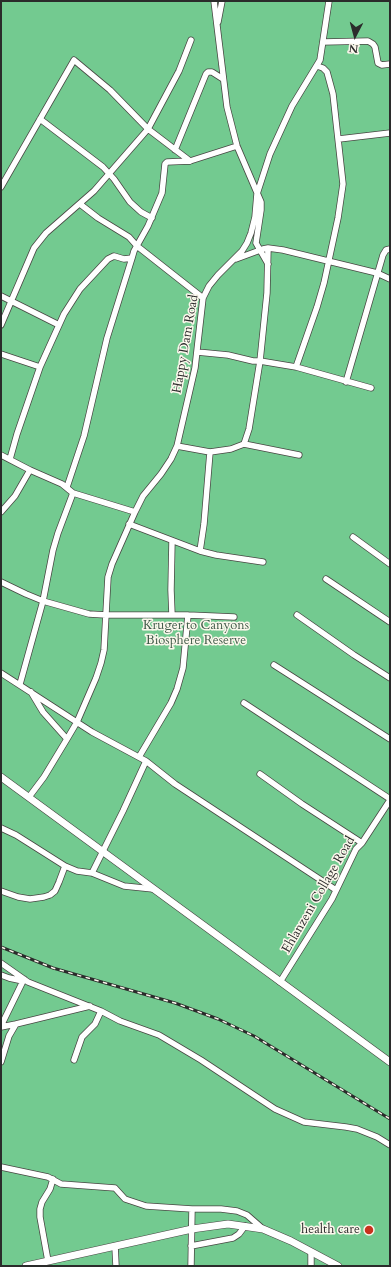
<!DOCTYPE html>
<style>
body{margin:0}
#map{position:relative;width:391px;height:1267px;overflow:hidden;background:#efe8cd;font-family:Cardo,serif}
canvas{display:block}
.frame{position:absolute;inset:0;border:2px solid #2b2b2b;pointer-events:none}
.north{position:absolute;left:335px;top:16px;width:40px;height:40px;-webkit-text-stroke:3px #fbf7ec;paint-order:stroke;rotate:186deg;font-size:11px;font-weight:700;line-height:16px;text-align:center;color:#2b2b2b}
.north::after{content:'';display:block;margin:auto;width:14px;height:18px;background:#2b2b2b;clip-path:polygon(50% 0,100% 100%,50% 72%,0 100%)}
</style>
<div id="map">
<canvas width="391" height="1267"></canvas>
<div class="frame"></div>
<div class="north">N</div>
</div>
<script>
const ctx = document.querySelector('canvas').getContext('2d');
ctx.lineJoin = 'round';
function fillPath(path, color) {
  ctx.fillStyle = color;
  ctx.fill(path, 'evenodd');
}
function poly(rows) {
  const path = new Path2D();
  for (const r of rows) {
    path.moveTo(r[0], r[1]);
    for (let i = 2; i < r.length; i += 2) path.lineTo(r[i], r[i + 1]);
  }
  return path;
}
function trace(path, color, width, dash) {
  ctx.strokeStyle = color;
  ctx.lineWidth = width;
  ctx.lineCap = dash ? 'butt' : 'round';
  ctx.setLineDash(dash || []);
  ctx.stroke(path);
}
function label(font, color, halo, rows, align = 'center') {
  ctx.font = font + ' Cardo,serif';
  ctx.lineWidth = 3;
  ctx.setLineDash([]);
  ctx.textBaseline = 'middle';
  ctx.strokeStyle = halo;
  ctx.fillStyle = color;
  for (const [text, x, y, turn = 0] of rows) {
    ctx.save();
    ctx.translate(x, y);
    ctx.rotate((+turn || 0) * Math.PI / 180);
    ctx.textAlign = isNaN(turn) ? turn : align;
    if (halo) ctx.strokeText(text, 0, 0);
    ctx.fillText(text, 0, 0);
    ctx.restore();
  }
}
fillPath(poly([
 [1,1,390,1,390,1266,1,1266]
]), '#73ca90');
const minor = poly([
 [214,1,227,107,237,146,261,202,261,210,256,243,268,264],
 [218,22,222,1],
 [323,42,368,41,373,44,375,47,378,63,382,65,390,64],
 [40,119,103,167,114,179,130,202,141,212,152,218],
 [339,139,390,133],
 [175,150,206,74,208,72,212,72,223,79],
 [1,187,74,60,110,90,148,129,190,161],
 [80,204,98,218,129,237,137,246,203,298],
 [236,259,263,249,268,248,283,250,377,273,390,279],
 [1,296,59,325],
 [1,325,34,248,46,233,94,191,148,129,179,71,191,40],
 [197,352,228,355,253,361,260,361,296,367,371,388],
 [1,354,40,367],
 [296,367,317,307,324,283,338,218,343,184,333,94,327,72,323,68,317,66],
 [346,382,383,255,386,250,390,249],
 [244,444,249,429,260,361,267,293,268,248],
 [177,446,210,452,231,449,244,444,299,455],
 [1,455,30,470,62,484,73,493,135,512],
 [10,459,17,434,40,367,64,314,80,289,108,259,114,256,124,259,132,258],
 [67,487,84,436,107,338,132,258,134,251,148,226,162,193,165,164,167,162,190,161,237,146],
 [1,512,15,496,30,470],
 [129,524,200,551,216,555,263,562],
 [353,537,390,564],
 [200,551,204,524,210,452],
 [326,579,390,622],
 [1,582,26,594,43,601,89,614,106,615,188,615,234,617],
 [172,615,171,590,172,541],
 [297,615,354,655,390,678],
 [274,665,390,739],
 [1,673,92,732,146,761,175,784,336,890],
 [20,684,43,601,53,550,58,533,73,493],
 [31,692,43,712,67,739],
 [244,703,390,799],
 [139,757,171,703,177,689,183,668,188,615],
 [260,774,302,804,362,843],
 [29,797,44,777,67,739,77,722,96,678,101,663,104,650,108,577,112,564,135,512,143,496,161,474,171,459,177,446,195,368,203,298,209,286,218,275,242,251,247,243,251,233,255,217,257,194,270,154,292,106,320,60,329,1],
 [1,828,16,835,65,866,77,871,92,873,124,886,153,889],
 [92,873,123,811,146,761],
 [1,891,18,897,30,899,44,897,50,895,55,891,59,882,65,866],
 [1,963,28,982,101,1011,120,1021,159,1035,201,1060,275,1109,304,1122,346,1127,357,1129,377,1137,390,1145],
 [1,975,9,978,23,981],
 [280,982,332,899,356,849,362,843,390,800],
 [1,1026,24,979],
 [1,1027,16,1024],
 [74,1060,82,1037,95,1024,101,1011],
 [1,1062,9,1036,16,1024,90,1006],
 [1,1167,48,1177,61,1184,115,1188,125,1199,146,1206,192,1209,221,1209,237,1211,247,1215,263,1229],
 [115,1246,116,1266],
 [191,1246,233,1238,239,1234,245,1226],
 [48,1261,40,1217,40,1209,42,1202,50,1189,53,1179],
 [191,1266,192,1209],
 [311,1266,311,1253]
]);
const tertiary = poly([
 [1,777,390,1062],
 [26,1266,192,1229,228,1224,263,1229,291,1241,338,1266]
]);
trace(minor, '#484743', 7);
trace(tertiary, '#484743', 8);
trace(minor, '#fff', 5.5);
trace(tertiary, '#fff', 7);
const rail = poly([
 [1,947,53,968,175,1003,218,1019,254,1036,390,1119]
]);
trace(rail, '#2b2b2b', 3);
trace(rail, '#fbf7ec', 1.5, [4.5]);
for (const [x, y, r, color] of [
 [369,1230,5,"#c8321e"]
]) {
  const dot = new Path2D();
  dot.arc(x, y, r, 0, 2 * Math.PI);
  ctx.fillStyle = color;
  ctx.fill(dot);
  trace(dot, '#fbf7ec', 1.5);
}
label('13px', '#2b2b2b', '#fbf7ec', [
 ["Happy Dam Road",186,344,-80],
 ["Ehlanzeni Collage Road",319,895,-60]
]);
label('13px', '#415b49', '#fbf7ec', [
 ["Kruger to Canyons",196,626],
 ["Biosphere Reserve",196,641]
]);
label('13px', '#2b2b2b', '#fbf7ec', [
 ["health care",360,1230]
], 'right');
</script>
